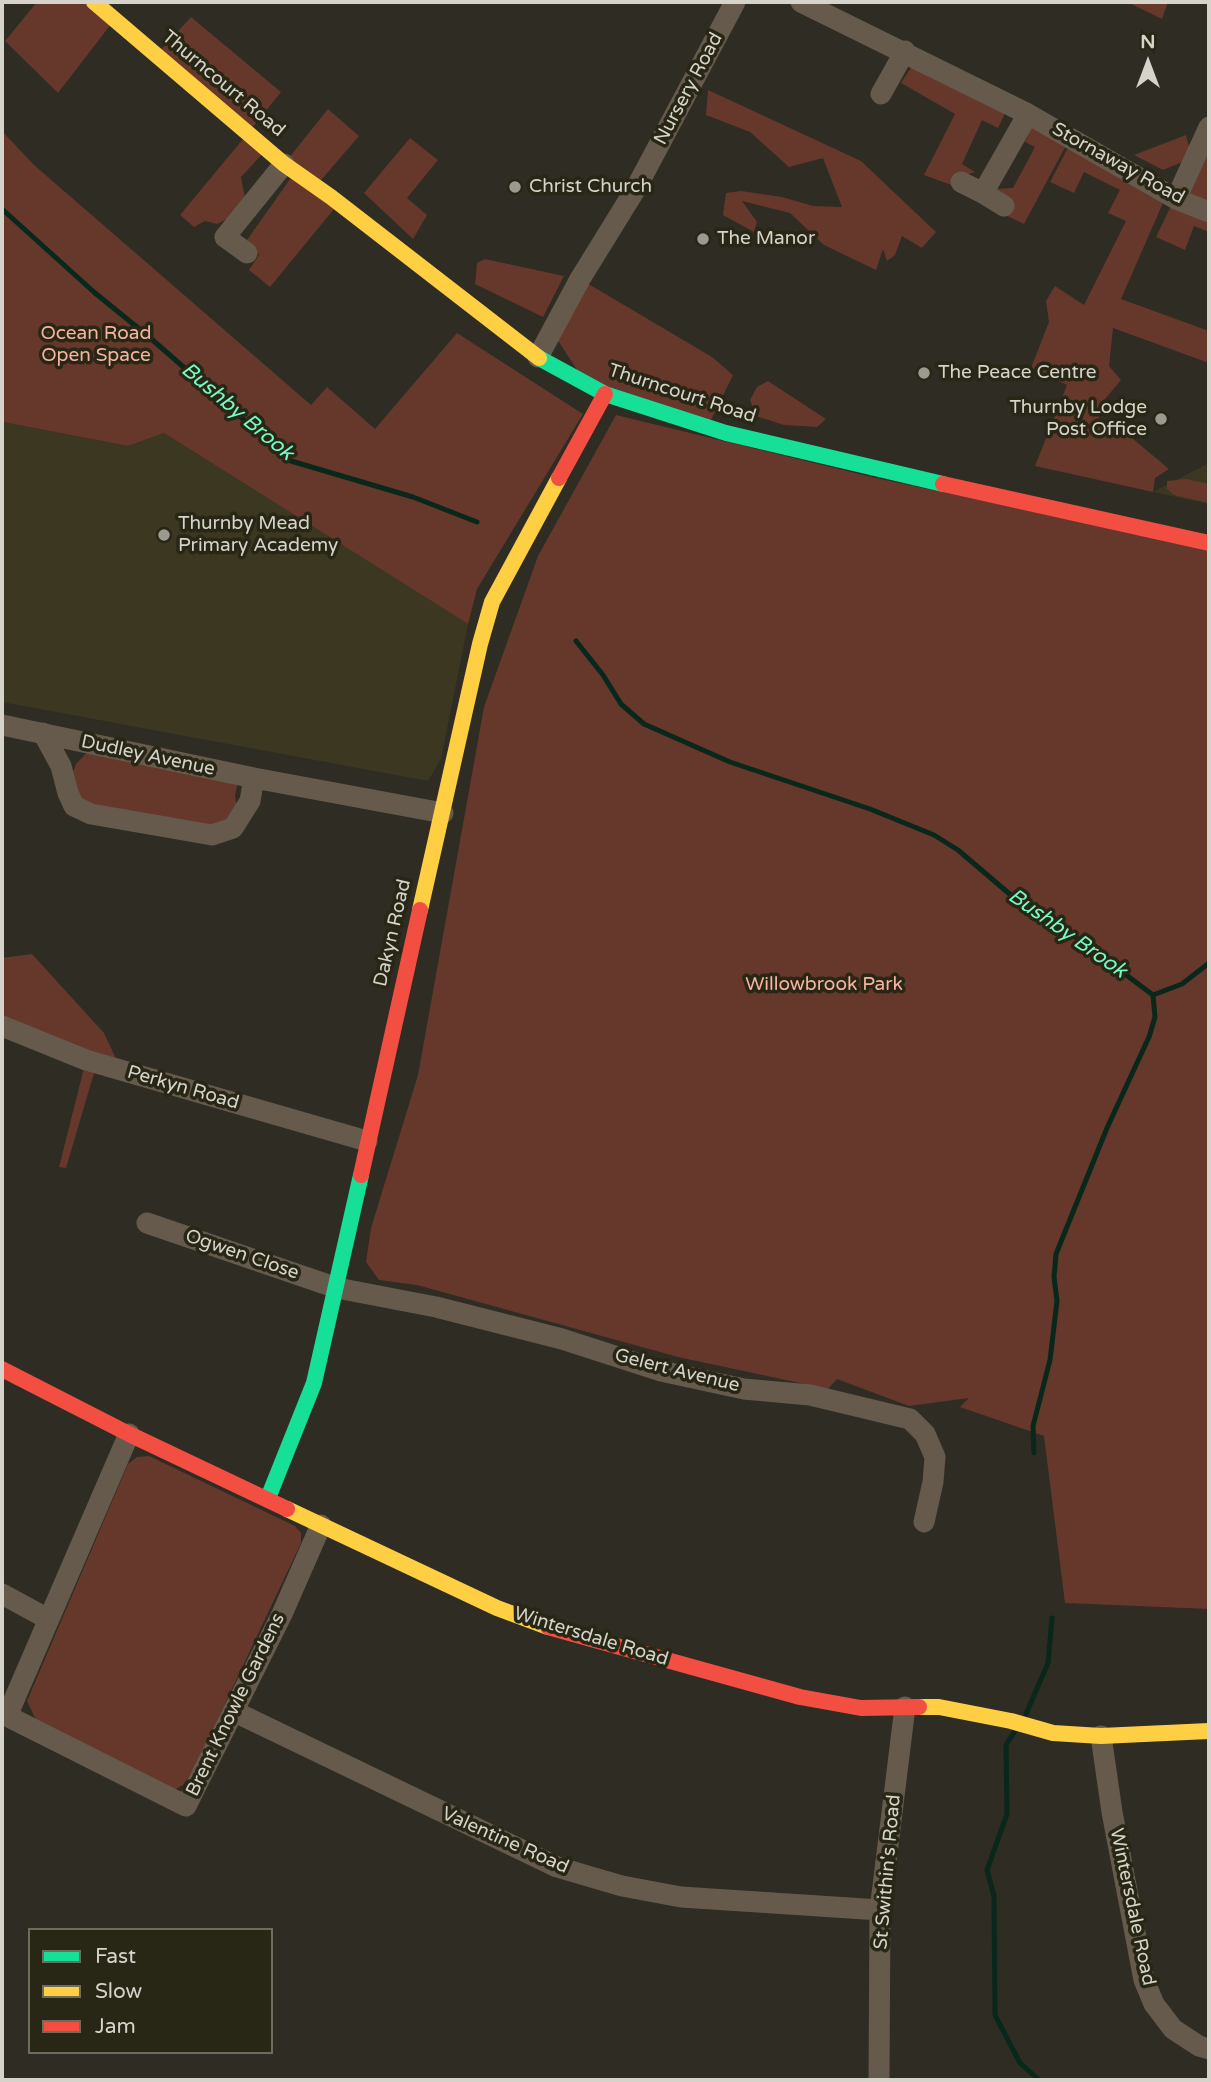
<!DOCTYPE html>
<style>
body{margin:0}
#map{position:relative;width:1211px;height:2082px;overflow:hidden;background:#2e2c23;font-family:"Varela Round",sans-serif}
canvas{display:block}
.frame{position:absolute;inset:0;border:4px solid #d6d4ca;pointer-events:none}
.legend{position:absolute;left:28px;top:1928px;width:245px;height:126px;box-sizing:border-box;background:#282615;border:2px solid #6e6c5d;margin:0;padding:9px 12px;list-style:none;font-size:21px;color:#d6d4ca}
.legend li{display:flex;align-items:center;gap:14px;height:35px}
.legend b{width:35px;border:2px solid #6e6c5d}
.north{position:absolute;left:1113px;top:28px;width:70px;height:70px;-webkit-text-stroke:5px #282615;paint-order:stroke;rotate:0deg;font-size:19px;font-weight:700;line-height:28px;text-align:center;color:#d6d4ca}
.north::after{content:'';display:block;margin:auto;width:24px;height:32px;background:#d6d4ca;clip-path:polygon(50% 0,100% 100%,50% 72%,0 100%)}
</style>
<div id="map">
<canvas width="1211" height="2082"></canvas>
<div class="frame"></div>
<ul class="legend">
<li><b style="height:9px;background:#16e098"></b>Fast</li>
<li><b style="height:9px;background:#ffcf43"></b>Slow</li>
<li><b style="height:9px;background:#f24e42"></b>Jam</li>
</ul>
<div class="north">N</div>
</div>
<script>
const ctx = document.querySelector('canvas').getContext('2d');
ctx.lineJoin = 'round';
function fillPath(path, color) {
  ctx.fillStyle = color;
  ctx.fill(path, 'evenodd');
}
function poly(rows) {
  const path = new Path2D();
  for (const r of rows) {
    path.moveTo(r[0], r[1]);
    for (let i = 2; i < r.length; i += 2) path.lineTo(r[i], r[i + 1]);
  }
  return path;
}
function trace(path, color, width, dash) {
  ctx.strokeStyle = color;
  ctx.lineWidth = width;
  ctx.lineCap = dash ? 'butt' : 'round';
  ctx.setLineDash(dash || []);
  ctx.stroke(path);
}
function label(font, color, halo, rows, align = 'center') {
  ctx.font = font + ' "Varela Round",sans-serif';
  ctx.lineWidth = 7;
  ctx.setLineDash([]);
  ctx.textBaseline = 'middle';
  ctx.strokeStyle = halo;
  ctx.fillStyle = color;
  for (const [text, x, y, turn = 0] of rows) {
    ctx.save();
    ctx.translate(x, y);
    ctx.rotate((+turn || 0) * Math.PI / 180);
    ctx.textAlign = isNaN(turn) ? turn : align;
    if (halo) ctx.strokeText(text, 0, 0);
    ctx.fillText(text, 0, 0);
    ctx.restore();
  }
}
fillPath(poly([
 [3,422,128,446,164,433,468,624,441,759,428,781,2,702],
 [1209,463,1209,504,1153,492]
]), '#3b3721');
fillPath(poly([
 [37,2,92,2,115,19,58,93,5,41],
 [1127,2,1168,2,1162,19],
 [191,17,281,92,248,133,267,149,241,177,247,209,217,224,205,221,194,227,180,215,248,133,156,55],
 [917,58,1009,105,998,128,982,120,962,164,975,172,956,178,954,186,924,175,955,114,901,83],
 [708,90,861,161,936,232,922,248,902,236,895,255,887,261,883,249,876,270,824,245,790,213,742,201,757,222,754,232,723,215,726,193,741,191,782,197,813,206,842,207,823,158,789,167,750,132,706,115],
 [328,109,359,136,316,186,339,203,270,287,249,270,259,255,247,240,295,172,284,164],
 [1036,119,1070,138,1024,224,1005,215,994,189,1013,188,1035,147,1025,142],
 [1209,127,1209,232,1194,226,1185,250,1156,237],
 [2,131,34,165,311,405,327,387,375,429,457,333,583,414,477,589,468,624,164,433,128,446,3,422],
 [1186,135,1192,158,1163,170,1134,155],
 [410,138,438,160,407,198,427,215,413,239,364,193],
 [1072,140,1166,196,1121,299,1209,331,1209,363,1113,328,1109,366,1121,380,1100,405,1099,420,1120,428,1169,469,1155,478,1153,492,1035,466,1067,385,1031,368,1049,322,1046,301,1055,286,1084,305,1126,221,1108,213,1120,190,1084,172,1074,193,1050,182],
 [485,259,564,276,543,317,475,284,477,263],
 [580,279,712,357,733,375,709,424,586,384,552,331],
 [768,381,826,419,817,427,784,425,756,416,750,400,757,387],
 [616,415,876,478,1209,549,1209,1609,1065,1603,1044,1436,960,1407,969,1398,909,1406,837,1379,828,1389,678,1357,417,1285,379,1280,366,1262,371,1228,418,1075,484,707,538,556],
 [1186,479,1209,484,1209,503,1174,495,1167,489,1167,481],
 [93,746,239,775,235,796,237,807,231,817,208,829,91,807,81,800,72,775,76,764],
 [32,954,104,1033,119,1065,2,1022,2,958],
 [86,1060,97,1063,66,1168,59,1167],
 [149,1456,295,1526,301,1533,301,1543,194,1769,183,1785,174,1790,37,1722,27,1701,128,1464,137,1457]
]), '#65382b');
trace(poly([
 [2,209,95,293,148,336,291,461,413,497,477,522],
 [576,641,603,675,621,704,644,724,730,762,870,809,934,835,958,850,1026,908,1054,921,1153,995,1155,1017,1149,1037,1107,1128,1056,1254,1054,1277,1057,1301,1050,1360,1033,1426,1034,1453],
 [1153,995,1182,984,1209,963],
 [1026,1714,1048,1663,1052,1618],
 [1015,1731,1006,1745,1007,1814,987,1870,994,1896,995,2015,1020,2063,1039,2080]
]), '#0a271c', 5);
trace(poly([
 [801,2,1028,114,1176,199,1209,212],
 [881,94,905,51],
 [961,182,983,193],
 [1176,199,1209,127],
 [1004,206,983,193,1028,114],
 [247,253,225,237,284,164],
 [538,357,580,279,635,190,735,2],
 [2,725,254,778,443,813],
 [43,733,61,766,68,793,74,806,91,814,212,835,233,828,250,801,254,778],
 [2,1026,86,1060,367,1141],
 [147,1223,337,1288,436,1307,562,1339,661,1371,744,1389,810,1395,910,1419,925,1434,935,1457,933,1482,924,1522],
 [129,1434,7,1716,186,1806,282,1614,321,1525],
 [2,1594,48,1619],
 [233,1711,557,1867,622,1886,681,1897,880,1910],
 [1101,1736,1112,1812,1144,1980,1154,2004,1173,2029,1199,2046,1209,2049],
 [879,2080,880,1910,905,1707]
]), '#665a4d', 21);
trace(poly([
 [539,358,605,394,726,433,943,484],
 [268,1498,314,1383,361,1175]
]), '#16e098', 16);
trace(poly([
 [94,2,284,164,331,197,539,358],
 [420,910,480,644,492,602,559,478],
 [287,1509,497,1608,548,1627],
 [919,1707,939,1707,1011,1721,1053,1733,1101,1736,1209,1731]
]), '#ffcf43', 16);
trace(poly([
 [559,478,605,394],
 [943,484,1209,543],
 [361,1175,420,910],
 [2,1369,129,1434,287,1509],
 [548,1627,800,1697,861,1708,919,1707]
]), '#f24e42', 16);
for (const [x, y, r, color] of [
 [515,187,7,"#9b9990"],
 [703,239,7,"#9b9990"],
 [924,373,7,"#9b9990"],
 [1161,419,7,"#9b9990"],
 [164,535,7,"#9b9990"]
]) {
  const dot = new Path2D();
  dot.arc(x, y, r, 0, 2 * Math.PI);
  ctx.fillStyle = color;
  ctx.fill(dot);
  trace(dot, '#282615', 2.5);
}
label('19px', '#d6d4ca', '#282615', [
 ["Thurncourt Road",223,84,40],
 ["Nursery Road",689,89,-62],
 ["Stornaway Road",1118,164,29],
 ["Thurncourt Road",682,394,18],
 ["Dudley Avenue",148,756,12],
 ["Dakyn Road",393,933,-77],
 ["Perkyn Road",183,1088,16],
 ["Ogwen Close",242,1255,19],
 ["Gelert Avenue",677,1371,14],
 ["Wintersdale Road",591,1637,17],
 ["Brent Knowle Gardens",236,1705,-64],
 ["Valentine Road",505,1841,24],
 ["St Swithin's Road",888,1872,-85],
 ["Wintersdale Road",1132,1907,78]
]);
label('19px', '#d6d4ca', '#282615', [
 ["Christ Church",529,187],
 ["The Manor",717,239],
 ["The Peace Centre",938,373],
 ["Thurnby Lodge",1147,408,"right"],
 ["Post Office",1147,430,"right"],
 ["Thurnby Mead",178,524],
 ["Primary Academy",178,546]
], 'left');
label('19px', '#f7b2a0', '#282615', [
 ["Ocean Road",96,334],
 ["Open Space",96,356],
 ["Willowbrook Park",824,985]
]);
label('italic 21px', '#75fbc5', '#282615', [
 ["Bushby Brook",237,412,40],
 ["Bushby Brook",1067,934,35]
]);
</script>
